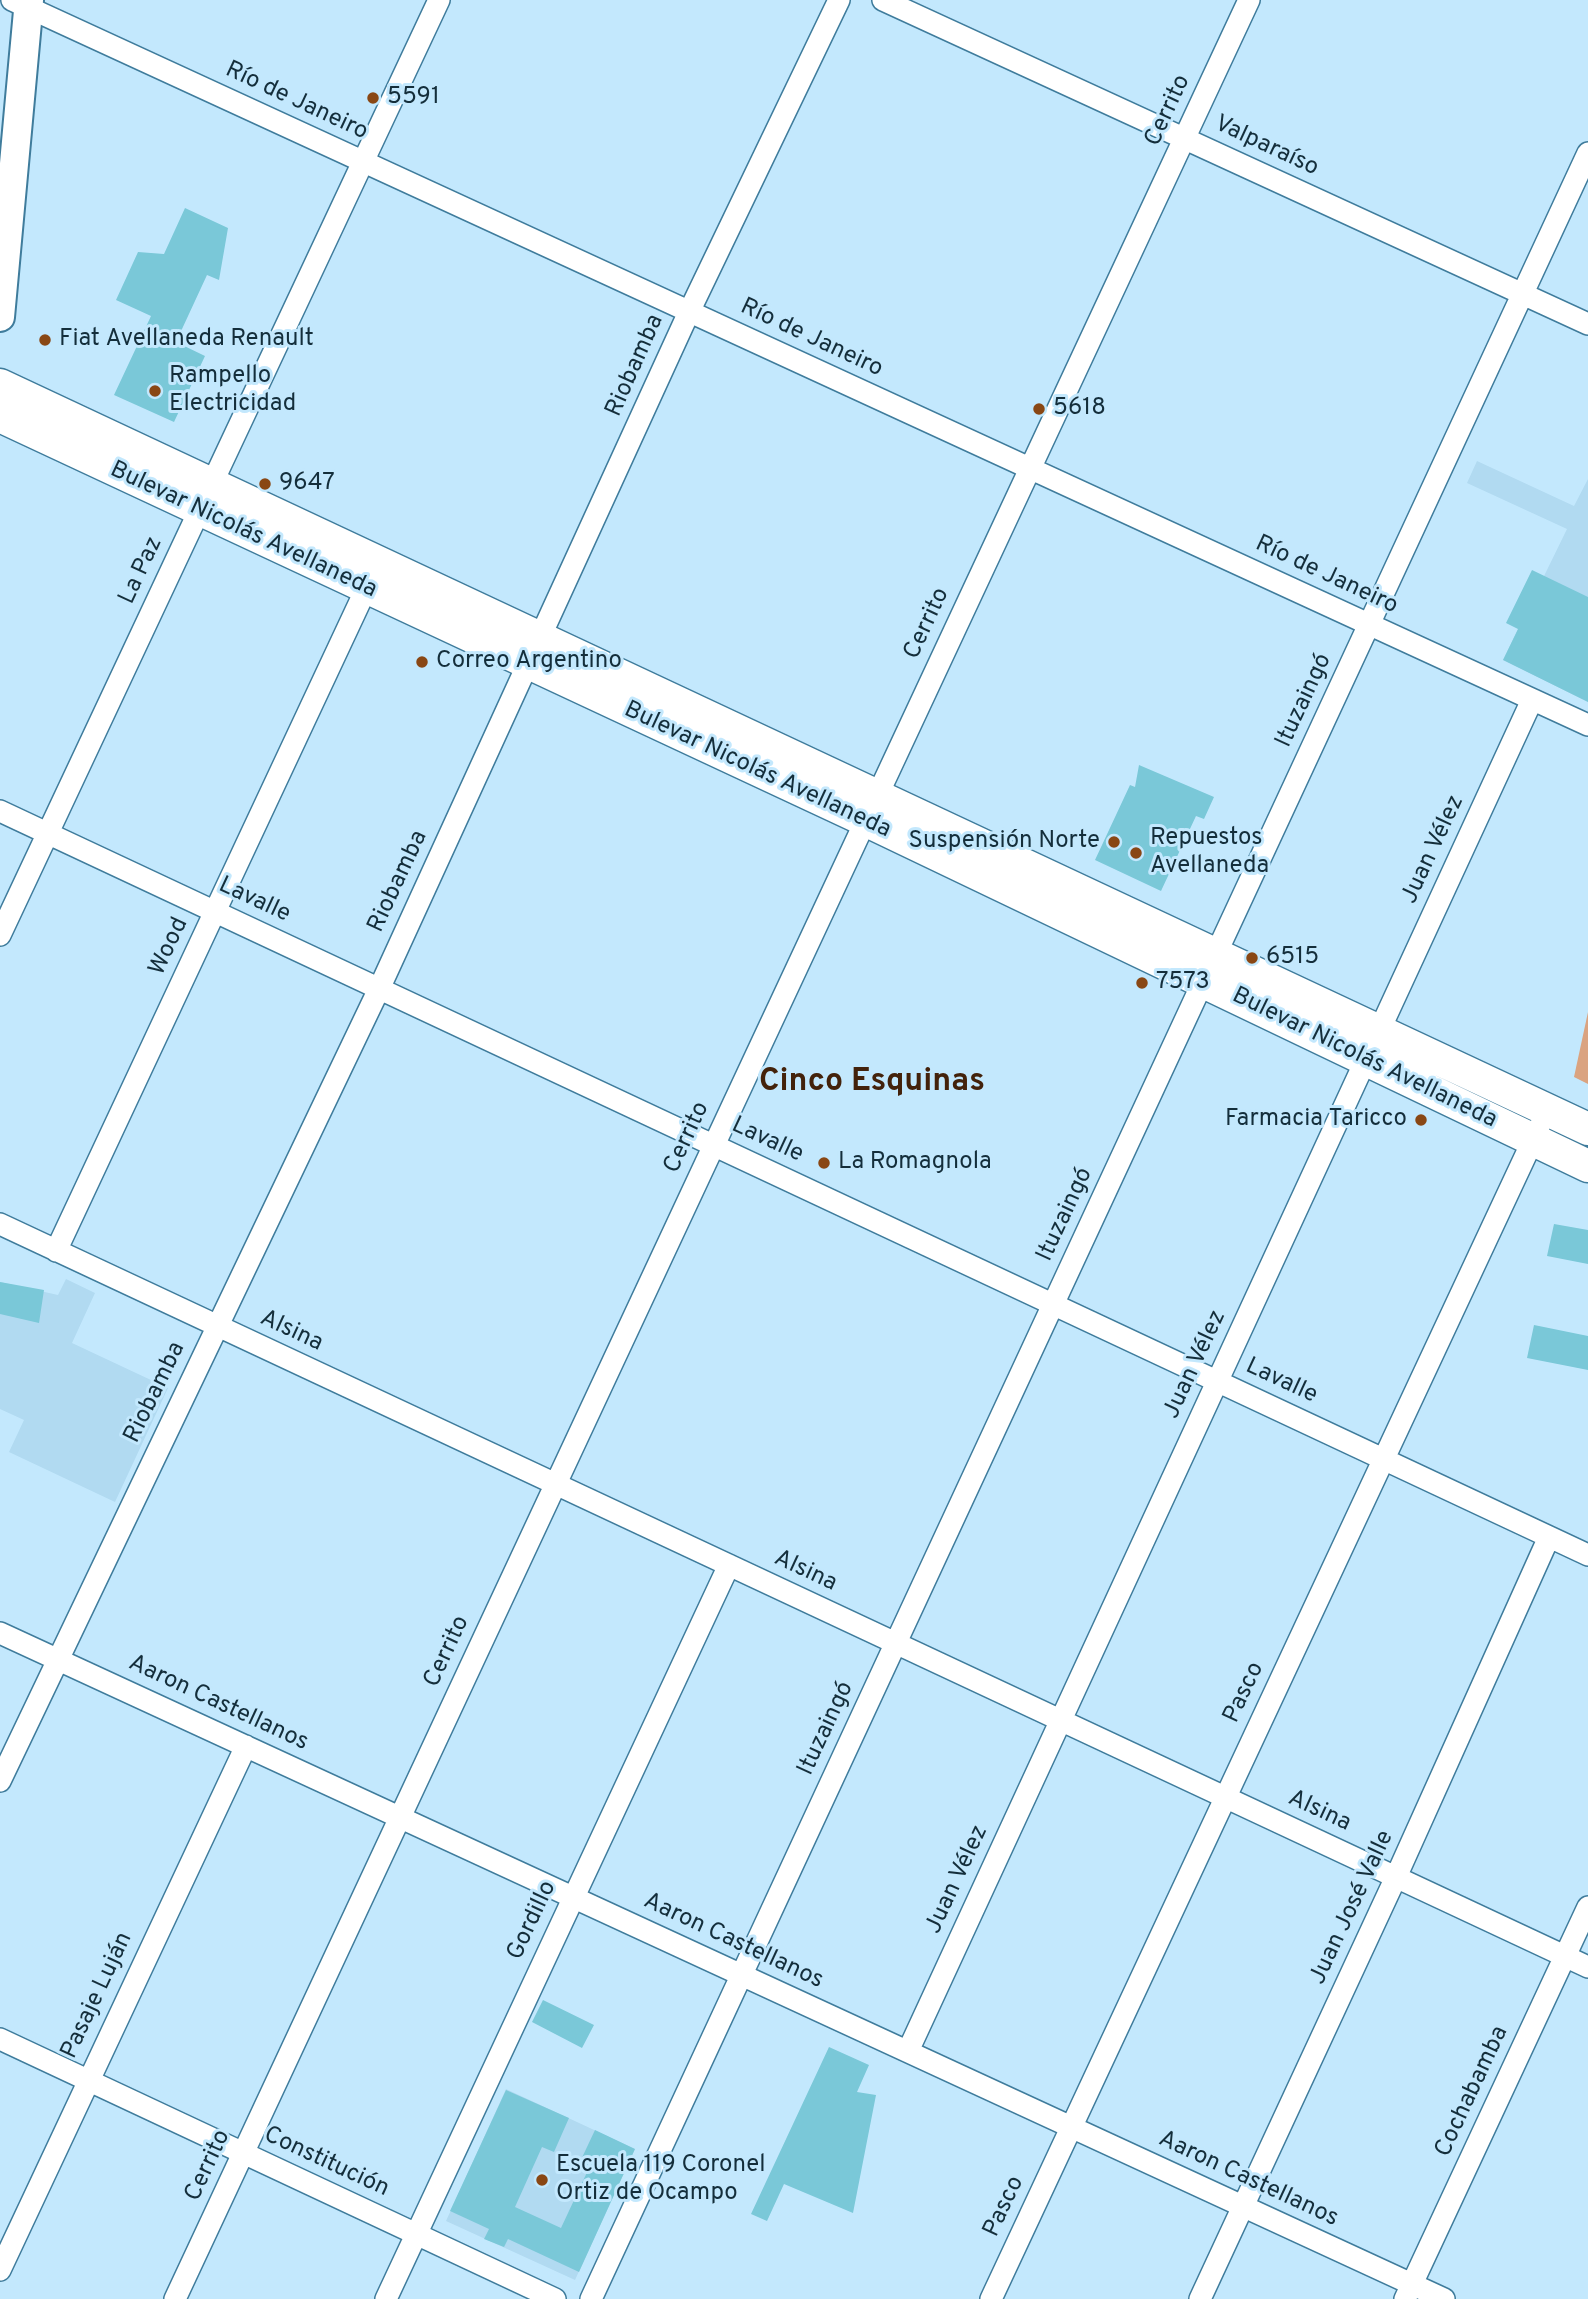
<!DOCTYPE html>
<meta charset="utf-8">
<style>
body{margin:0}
canvas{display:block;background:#c3e8fd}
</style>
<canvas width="1588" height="2299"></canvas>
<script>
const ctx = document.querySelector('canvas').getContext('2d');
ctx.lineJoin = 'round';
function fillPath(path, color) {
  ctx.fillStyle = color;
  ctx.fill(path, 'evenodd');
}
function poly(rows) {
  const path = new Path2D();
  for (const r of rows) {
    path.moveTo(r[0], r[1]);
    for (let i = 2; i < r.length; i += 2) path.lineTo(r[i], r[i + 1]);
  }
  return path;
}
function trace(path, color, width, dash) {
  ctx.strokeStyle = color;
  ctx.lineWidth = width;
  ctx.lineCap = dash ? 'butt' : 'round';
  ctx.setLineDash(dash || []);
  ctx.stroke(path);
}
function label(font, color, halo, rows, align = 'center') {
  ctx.font = font + ' Overpass,sans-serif';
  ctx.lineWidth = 6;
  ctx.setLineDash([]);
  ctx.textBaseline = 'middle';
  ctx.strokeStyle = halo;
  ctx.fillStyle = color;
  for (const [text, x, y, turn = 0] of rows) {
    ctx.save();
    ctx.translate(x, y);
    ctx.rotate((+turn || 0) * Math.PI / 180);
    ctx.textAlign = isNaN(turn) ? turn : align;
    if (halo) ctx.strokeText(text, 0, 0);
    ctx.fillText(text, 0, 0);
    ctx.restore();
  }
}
fillPath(poly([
 [1477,461,1574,506,1588,479,1588,702,1503,660,1567,529,1467,483],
 [66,1279,95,1293,72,1343,168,1388,115,1502,9,1452,24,1420,0,1409,0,1282,58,1295],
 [506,2089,635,2149,575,2280,446,2221]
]), '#b1daf1');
fillPath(poly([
 [1588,1012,1588,1084,1574,1077]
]), '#daa380');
fillPath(poly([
 [185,208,228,228,219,280,207,275,176,342,205,356,174,422,114,395,151,316,116,300,138,252,164,254],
 [1532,570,1588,597,1588,702,1503,660,1518,629,1506,623],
 [1139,765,1214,797,1204,819,1196,816,1161,891,1095,860,1130,785,1135,787],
 [1554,1224,1588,1230,1588,1264,1547,1256],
 [0,1282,44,1290,39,1323,0,1314],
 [1534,1325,1588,1336,1588,1370,1527,1358],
 [543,2000,594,2025,582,2048,532,2022],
 [829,2047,869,2065,857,2092,876,2095,853,2213,784,2184,767,2221,751,2214],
 [506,2090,569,2118,554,2152,542,2147,515,2207,561,2228,589,2168,579,2164,595,2130,635,2149,579,2272,508,2239,504,2247,484,2239,489,2229,450,2211]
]), '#7ac8d8');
const minor = poly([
 [12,0,1588,725],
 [883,0,1588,324],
 [0,811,1588,1555],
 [0,935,439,0],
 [0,1224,1588,1967],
 [56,1251,366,589],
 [0,1633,1444,2299],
 [0,1781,379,989,689,312,839,0],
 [0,2039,555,2299],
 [908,2051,1532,700],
 [0,2270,246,1746],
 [175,2299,1249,0],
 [386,2299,729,1565],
 [591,2299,1588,153],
 [991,2299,1539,1127],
 [1200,2299,1396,1877,1549,1537],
 [1405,2299,1588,1907]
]);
const secondary = poly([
 [0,317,29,0]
]);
const primary = poly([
 [0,385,1588,1129],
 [0,416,865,820,1588,1166]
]);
trace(minor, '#3f7c9c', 24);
trace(secondary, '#3f7c9c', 32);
trace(primary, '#3f7c9c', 35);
trace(minor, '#fff', 21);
trace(secondary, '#fff', 28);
trace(primary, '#fff', 32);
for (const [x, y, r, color] of [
 [373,98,7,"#894714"],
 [45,340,7,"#894714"],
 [155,391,7,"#894714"],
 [1039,409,7,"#894714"],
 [265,484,7,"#894714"],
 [422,662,7,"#894714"],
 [1114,842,7,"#894714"],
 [1136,853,7,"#894714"],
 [1252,958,7,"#894714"],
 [1142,983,7,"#894714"],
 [1421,1120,7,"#894714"],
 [824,1163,7,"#894714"],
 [542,2180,7,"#894714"]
]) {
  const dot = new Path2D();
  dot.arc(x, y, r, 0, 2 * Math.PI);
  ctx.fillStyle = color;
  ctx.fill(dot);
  trace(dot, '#c3e8fd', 2.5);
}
label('24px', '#142e3b', '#c3e8fd', [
 ["5591",387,98],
 ["Fiat Avellaneda Renault",59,340],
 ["Rampello",169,377],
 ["Electricidad",169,405],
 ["5618",1053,409],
 ["9647",279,484],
 ["Correo Argentino",436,662],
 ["Repuestos",1150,839],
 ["Avellaneda",1150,867],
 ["Suspensión Norte",1100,842,"right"],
 ["6515",1266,958],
 ["7573",1156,983],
 ["Farmacia Taricco",1407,1120,"right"],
 ["La Romagnola",838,1163],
 ["Escuela 119 Coronel",556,2166],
 ["Ortiz de Ocampo",556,2194]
], 'left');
label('24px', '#142e3b', '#c3e8fd', [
 ["Río de Janeiro",296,102,25],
 ["Cerrito",1169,111,-65],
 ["Valparaíso",1266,147,25],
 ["Río de Janeiro",811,339,25],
 ["Riobamba",636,366,-66],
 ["Bulevar Nicolás Avellaneda",243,531,25],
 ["La Paz",142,571,-65],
 ["Río de Janeiro",1326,576,25],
 ["Cerrito",928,624,-65],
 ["Ituzaingó",1305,701,-65],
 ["Bulevar Nicolás Avellaneda",757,771,25],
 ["Juan Vélez",1434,850,-65],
 ["Riobamba",399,882,-65],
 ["Lavalle",254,901,25],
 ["Wood",170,947,-65],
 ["Bulevar Nicolás Avellaneda",1364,1059,26],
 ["Cerrito",688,1138,-65],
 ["Lavalle",767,1141,25],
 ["Ituzaingó",1066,1215,-65],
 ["Alsina",291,1332,25],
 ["Juan Vélez",1196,1365,-65],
 ["Lavalle",1281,1382,25],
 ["Riobamba",156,1393,-64],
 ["Alsina",805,1572,25],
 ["Cerrito",448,1652,-65],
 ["Pasco",1245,1693,-65],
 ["Aaron Castellanos",218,1704,25],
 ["Ituzaingó",827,1729,-65],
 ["Alsina",1319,1812,25],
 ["Juan Vélez",958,1880,-65],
 ["Juan José Valle",1353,1908,-65],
 ["Gordillo",533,1921,-65],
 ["Aaron Castellanos",733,1942,25],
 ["Pasaje Luján",98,1996,-65],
 ["Cochabamba",1473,2092,-65],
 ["Constitución",326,2163,25],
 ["Cerrito",209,2166,-65],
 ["Aaron Castellanos",1248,2180,25],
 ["Pasco",1005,2207,-65]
]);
label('bold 32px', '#43220b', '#c3e8fd', [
 ["Cinco Esquinas",872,1084]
]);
</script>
